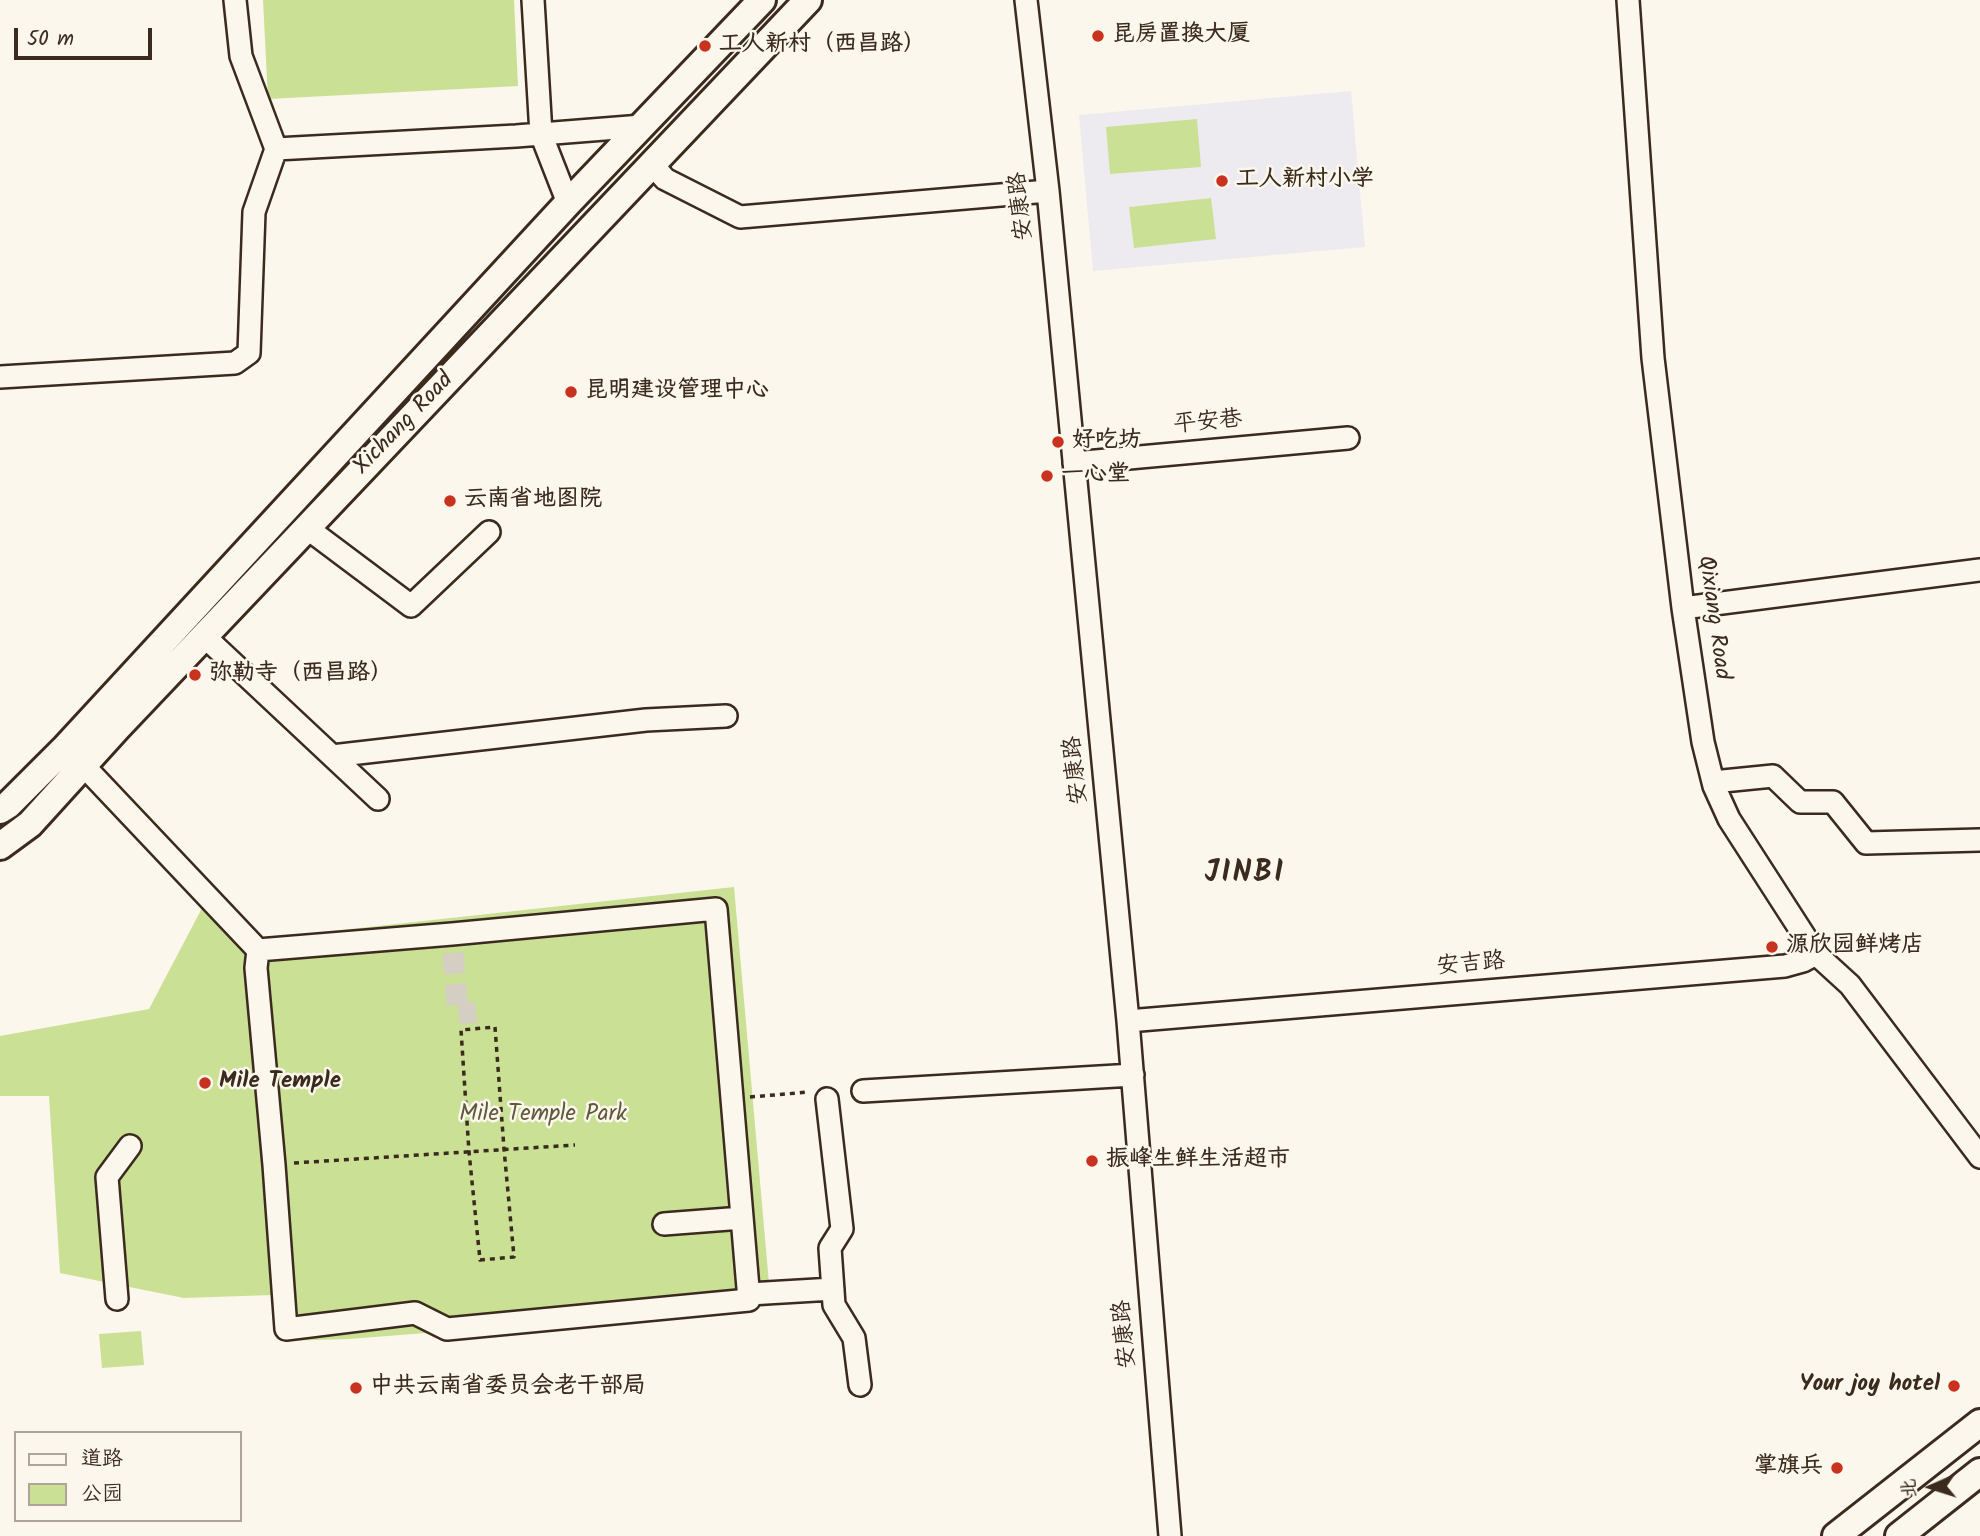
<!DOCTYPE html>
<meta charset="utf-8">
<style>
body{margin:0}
#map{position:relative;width:1980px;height:1536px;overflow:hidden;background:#fbf7ec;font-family:Kalam,"LXGW WenKai TC",sans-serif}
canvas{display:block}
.legend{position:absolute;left:14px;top:1431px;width:228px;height:91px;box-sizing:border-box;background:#fbf7ec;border:2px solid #aea59a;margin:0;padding:9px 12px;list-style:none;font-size:21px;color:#3b2a1e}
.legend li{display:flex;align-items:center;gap:14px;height:35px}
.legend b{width:35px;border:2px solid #aea59a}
.north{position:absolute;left:1896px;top:1452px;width:70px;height:70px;-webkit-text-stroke:5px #fbf7ec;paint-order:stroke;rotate:267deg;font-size:19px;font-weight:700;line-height:28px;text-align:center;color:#3b2a1e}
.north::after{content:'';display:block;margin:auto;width:24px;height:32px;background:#3b2a1e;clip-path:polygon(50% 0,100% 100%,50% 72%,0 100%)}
.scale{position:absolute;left:14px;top:28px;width:138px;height:32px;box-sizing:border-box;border:4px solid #3b2a1e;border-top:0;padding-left:9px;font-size:21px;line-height:24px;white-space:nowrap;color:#3b2a1e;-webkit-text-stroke:5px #fbf7ec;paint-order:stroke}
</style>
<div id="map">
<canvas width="1980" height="1536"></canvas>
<ul class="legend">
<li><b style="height:9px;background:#fbf7ec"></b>道路</li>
<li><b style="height:19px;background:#cae095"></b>公园</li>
</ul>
<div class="north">北</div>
<div class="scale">50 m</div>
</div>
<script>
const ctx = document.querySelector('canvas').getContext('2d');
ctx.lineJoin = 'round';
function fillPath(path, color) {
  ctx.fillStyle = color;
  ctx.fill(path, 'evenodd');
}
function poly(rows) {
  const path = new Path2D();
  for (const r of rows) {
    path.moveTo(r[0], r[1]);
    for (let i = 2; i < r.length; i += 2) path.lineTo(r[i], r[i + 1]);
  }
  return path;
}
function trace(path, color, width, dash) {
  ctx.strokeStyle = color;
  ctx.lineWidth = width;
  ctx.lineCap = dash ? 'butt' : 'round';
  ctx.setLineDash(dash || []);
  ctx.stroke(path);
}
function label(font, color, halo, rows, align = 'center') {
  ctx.font = font + ' Kalam,"LXGW WenKai TC",sans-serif';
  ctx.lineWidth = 5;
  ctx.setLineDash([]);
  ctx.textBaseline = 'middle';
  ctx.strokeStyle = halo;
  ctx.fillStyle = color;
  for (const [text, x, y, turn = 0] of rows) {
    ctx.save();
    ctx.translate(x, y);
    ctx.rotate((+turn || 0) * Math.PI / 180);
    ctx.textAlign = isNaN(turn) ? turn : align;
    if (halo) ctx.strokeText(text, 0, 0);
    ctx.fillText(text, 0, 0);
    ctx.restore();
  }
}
fillPath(poly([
 [1351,91,1365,247,1093,271,1079,115]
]), '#edebf0');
fillPath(poly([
 [263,0,514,0,518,86,268,99],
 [1197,119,1201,167,1110,174,1106,127],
 [1211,198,1216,239,1134,248,1129,207],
 [734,887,771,1306,349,1339,283,1341,272,1295,184,1298,60,1273,49,1096,0,1096,0,1036,149,1009,212,889,250,940],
 [141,1331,144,1365,102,1368,99,1334]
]), '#cae095');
trace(poly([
 [453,953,458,1014,476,1012]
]), '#d5cec3', 21, [21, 10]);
const minor = poly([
 [533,0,541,134,568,203],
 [1026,0,1048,191,1128,1021,1170,1536],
 [1628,0,1653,358,1683,608,1703,742,1714,786,1729,819,1816,954,1850,985,1980,1157],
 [276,149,516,136,642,126],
 [652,164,665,179,740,217,1048,191],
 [0,377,235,363,249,353,254,212,276,149,241,56,235,0],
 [1074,463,1348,438],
 [307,528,411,606,489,532],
 [1683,608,1980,570],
 [204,636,378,799],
 [332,756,646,720,726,716],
 [83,765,258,950],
 [1713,782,1773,776,1800,802,1833,802,1866,843,1980,840],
 [716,909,749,1300,447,1329,415,1313,286,1329,274,1165,256,968,258,950,452,934,716,909],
 [1128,1021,1785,966,1803,961,1816,954],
 [863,1091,1133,1075],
 [827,1099,842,1229,830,1248,834,1305,854,1338,860,1385],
 [664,1224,742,1218],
 [749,1294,833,1289],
 [117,1299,107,1177,130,1146]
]);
const major = poly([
 [0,810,8,805,64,749,568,203,762,0],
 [0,846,30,824,118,727,808,0],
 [1836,1536,1980,1423],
 [1899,1536,1980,1472]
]);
trace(minor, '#3b2a1e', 26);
trace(major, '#3b2a1e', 32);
trace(poly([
 [495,1027,504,1149,514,1257,480,1260,469,1152,461,1030,495,1027],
 [750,1097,809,1092],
 [294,1163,575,1145]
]), '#3b2a1e', 3.5, [5, 5]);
trace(minor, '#fbf7ec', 21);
trace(major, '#fbf7ec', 26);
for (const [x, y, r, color] of [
 [1098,36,7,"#c8321e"],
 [705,46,7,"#c8321e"],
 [1222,181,7,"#c8321e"],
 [571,392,7,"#c8321e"],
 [1058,442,7,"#c8321e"],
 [1047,476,7,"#c8321e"],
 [450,501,7,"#c8321e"],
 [195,675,7,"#c8321e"],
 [1772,947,7,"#c8321e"],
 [205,1083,7,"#c8321e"],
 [1092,1161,7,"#c8321e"],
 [1954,1386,7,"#c8321e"],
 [356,1388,7,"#c8321e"],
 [1837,1468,7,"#c8321e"]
]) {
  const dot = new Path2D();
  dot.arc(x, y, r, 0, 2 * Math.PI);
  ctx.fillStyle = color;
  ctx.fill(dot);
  trace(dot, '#fbf7ec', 2.5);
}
label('bold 23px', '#3b2a1e', '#fbf7ec', [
 ["昆房置换大厦",1112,36],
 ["工人新村（西昌路）",719,46],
 ["工人新村小学",1236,181],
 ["昆明建设管理中心",585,392],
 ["好吃坊",1072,442],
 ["一心堂",1061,476],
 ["云南省地图院",464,501],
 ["弥勒寺（西昌路）",209,675],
 ["源欣园鲜烤店",1786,947],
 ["Mile Temple",219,1083],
 ["振峰生鲜生活超市",1106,1161],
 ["Your joy hotel",1940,1386,"right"],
 ["中共云南省委员会老干部局",370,1388],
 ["掌旗兵",1823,1468,"right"]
], 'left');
label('23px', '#3b2a1e', '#fbf7ec', [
 ["安康路",1023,206,-96],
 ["平安巷",1208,424,-5],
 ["Xichang Road",405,425,-46],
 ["Qixiang Road",1712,618,82],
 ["安康路",1078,770,-96],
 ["安吉路",1471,966,-5],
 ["安康路",1127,1334,-95]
]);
label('23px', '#5f583c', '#fbf7ec', [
 ["Mile Temple Park",543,1116]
]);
ctx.letterSpacing = '2px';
label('bold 30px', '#3b2a1e', '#fbf7ec', [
 ["JINBI",1245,876]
]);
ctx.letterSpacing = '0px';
</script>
